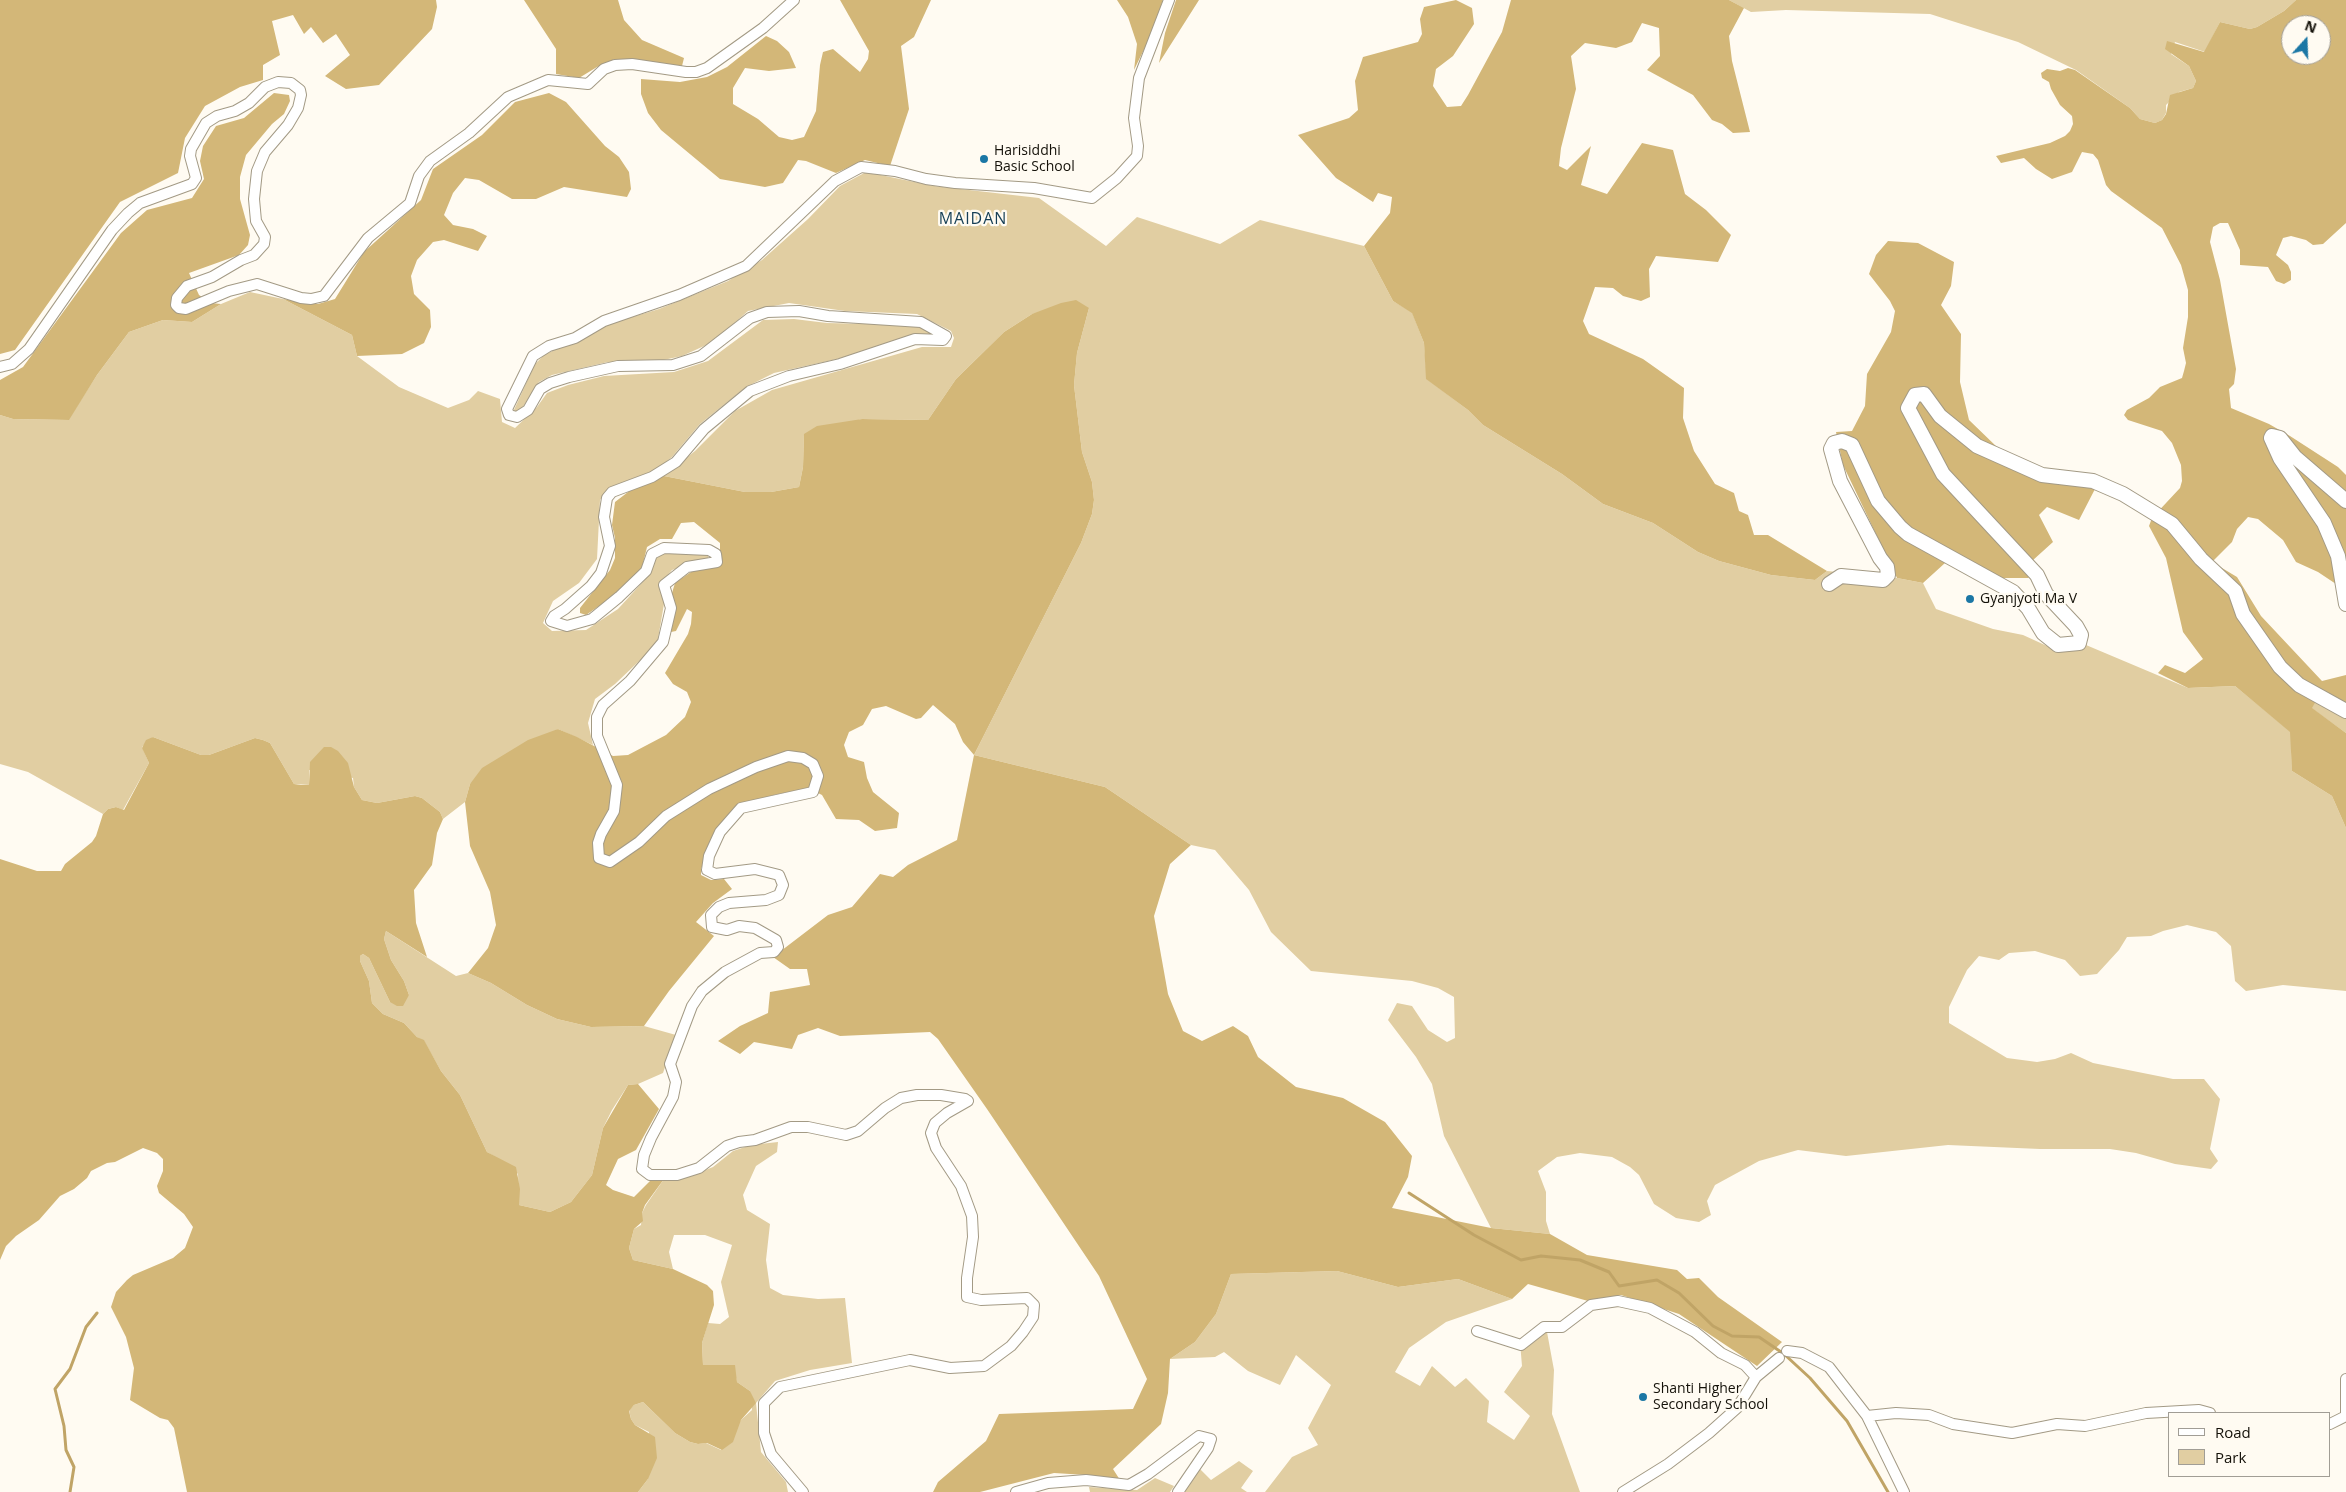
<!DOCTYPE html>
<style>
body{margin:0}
#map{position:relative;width:2346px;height:1492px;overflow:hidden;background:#fffbf2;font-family:"Open Sans",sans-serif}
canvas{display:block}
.legend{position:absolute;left:2168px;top:1412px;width:162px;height:65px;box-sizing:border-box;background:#fffbf2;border:1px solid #a19d95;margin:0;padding:6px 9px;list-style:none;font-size:15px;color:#141109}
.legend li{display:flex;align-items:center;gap:10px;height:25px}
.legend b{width:25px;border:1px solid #a19d95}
.north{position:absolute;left:2281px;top:15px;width:50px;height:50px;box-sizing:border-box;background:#fffbf2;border:1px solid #a19d95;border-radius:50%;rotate:20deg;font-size:14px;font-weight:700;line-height:20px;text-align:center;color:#141109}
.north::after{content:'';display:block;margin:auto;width:18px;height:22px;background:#1b77a5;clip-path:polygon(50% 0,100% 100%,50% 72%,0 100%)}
</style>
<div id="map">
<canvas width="2346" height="1492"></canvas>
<ul class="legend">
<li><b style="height:6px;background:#fff"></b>Road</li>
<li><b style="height:14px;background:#e1cea2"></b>Park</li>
</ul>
<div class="north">N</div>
</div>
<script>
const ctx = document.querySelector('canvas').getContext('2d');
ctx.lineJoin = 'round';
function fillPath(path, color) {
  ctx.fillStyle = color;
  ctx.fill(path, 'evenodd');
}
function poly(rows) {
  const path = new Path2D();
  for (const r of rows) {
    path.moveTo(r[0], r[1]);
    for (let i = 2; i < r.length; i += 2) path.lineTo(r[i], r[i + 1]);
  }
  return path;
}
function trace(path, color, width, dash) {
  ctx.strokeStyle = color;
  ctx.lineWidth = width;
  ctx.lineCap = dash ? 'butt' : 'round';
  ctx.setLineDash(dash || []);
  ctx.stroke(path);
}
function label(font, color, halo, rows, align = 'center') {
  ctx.font = font + ' "Open Sans",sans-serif';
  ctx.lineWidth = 4.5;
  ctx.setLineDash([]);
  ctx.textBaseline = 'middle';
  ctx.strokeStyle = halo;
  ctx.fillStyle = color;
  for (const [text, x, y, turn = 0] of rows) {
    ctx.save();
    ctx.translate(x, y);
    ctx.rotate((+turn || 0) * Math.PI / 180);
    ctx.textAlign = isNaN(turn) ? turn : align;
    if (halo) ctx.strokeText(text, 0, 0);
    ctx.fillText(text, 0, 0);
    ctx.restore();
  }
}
fillPath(poly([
 [1729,0,2296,0,2284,11,2257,27,2250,29,2220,22,2205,52,2175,42,2171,54,2189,66,2196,81,2193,88,2179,92,2166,105,2166,113,2162,120,2155,123,2140,119,2130,108,2076,70,2018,42,1930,14,1786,10,1751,12],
 [866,172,934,186,1039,198,1106,246,1137,217,1220,244,1260,220,1364,246,1393,301,1412,312,1424,343,1427,379,1468,410,1483,425,1562,474,1603,504,1653,523,1698,552,1719,561,1771,575,1815,580,1827,571,1897,578,1923,583,1936,609,1993,629,2023,635,2058,651,2086,645,2188,688,2235,686,2291,732,2292,771,2332,796,2346,828,2346,991,2283,985,2246,991,2235,981,2231,946,2216,932,2187,925,2163,931,2151,936,2127,937,2119,950,2097,974,2080,976,2065,960,2035,951,2009,953,1999,960,1979,956,1967,970,1949,1007,1949,1023,2007,1058,2037,1062,2055,1059,2071,1053,2093,1063,2173,1079,2204,1079,2220,1099,2210,1149,2218,1161,2211,1169,2175,1164,2136,1153,2110,1149,2040,1149,1948,1145,1846,1156,1798,1150,1759,1161,1715,1185,1707,1201,1711,1215,1699,1222,1676,1218,1654,1204,1639,1175,1630,1167,1612,1157,1580,1153,1557,1157,1538,1171,1546,1192,1546,1221,1550,1234,1491,1228,1444,1136,1432,1084,1416,1057,1388,1020,1397,1003,1412,1006,1428,1030,1447,1042,1455,1038,1454,997,1438,988,1412,981,1311,971,1271,932,1249,890,1215,850,1191,845,1105,787,974,755,1081,543,1092,514,1094,500,1092,482,1082,452,1074,385,1077,353,1089,308,1032,314,1004,332,956,379,928,420,862,419,804,435,803,467,799,487,771,492,745,492,664,476,695,451,735,411,772,390,922,347,951,347,954,338,951,331,917,314,845,311,789,303,748,311,713,342,682,356,654,362,608,362,552,375,539,382,521,410,513,412,535,364,544,355,609,324,659,309,728,281,762,260,808,219,840,186],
 [250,292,283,299,352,335,357,356,399,387,448,408,469,400,478,391,500,399,502,422,515,428,537,407,547,393,568,385,604,376,674,372,708,361,763,320,794,319,827,323,911,325,934,332,934,336,910,337,837,359,774,373,746,387,700,424,672,457,654,472,608,489,600,500,597,559,579,583,553,601,543,623,552,631,586,630,618,609,650,574,654,560,663,554,673,552,708,554,708,558,672,570,661,583,665,598,658,639,654,647,615,684,595,699,588,723,593,745,558,729,470,784,465,802,443,819,440,812,422,798,415,796,377,803,362,800,354,787,353,778,309,770,309,785,294,784,270,743,263,740,255,738,209,755,201,755,153,737,142,747,149,763,123,810,116,807,108,809,103,814,28,772,0,764,0,415,13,419,68,420,97,375,129,332,163,320,192,322,221,304],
 [2321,692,2346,708,2346,733,2311,708],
 [386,931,456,976,468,973,491,983,527,1005,557,1019,591,1027,644,1026,676,1035,663,1073,638,1084,628,1085,612,1110,603,1128,592,1175,571,1202,550,1212,519,1205,518,1174,509,1165,487,1152,460,1095,441,1071,424,1041,417,1037,404,1023,383,1014,372,1003,369,981,360,961,360,956,363,954,369,958,390,1002,409,995,404,981,391,960,384,939],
 [778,1142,777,1152,756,1166,743,1195,747,1210,770,1224,766,1260,770,1288,783,1295,818,1299,845,1298,852,1363,810,1370,775,1381,756,1403,761,1452,786,1482,788,1492,638,1492,648,1479,649,1432,635,1425,631,1419,629,1410,634,1405,643,1402,675,1433,690,1442,698,1444,706,1443,721,1450,741,1420,752,1410,750,1391,737,1382,735,1373,703,1365,702,1343,708,1323,720,1324,729,1317,721,1282,732,1245,705,1235,674,1235,669,1252,673,1269,633,1260,629,1248,634,1229,641,1225,642,1213,646,1205,664,1179,686,1178,713,1167,733,1151,751,1145],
 [1337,1271,1398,1287,1458,1279,1512,1299,1446,1322,1409,1348,1395,1372,1420,1386,1432,1366,1455,1387,1466,1378,1489,1401,1487,1422,1514,1440,1530,1416,1504,1392,1522,1366,1520,1342,1547,1332,1554,1370,1552,1414,1580,1492,1265,1492,1292,1457,1318,1445,1308,1428,1331,1385,1296,1355,1280,1385,1248,1371,1224,1352,1215,1357,1170,1359,1195,1342,1216,1314,1231,1274],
 [1239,1461,1253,1471,1241,1488,1247,1492,1184,1492,1200,1469,1211,1480],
 [1155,1478,1174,1486,1170,1492,1090,1492,1089,1487,1137,1490]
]), '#e1cea2');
fillPath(poly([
 [0,0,436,0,437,7,432,29,379,85,346,89,325,76,350,55,336,34,323,43,311,27,304,34,293,15,272,21,280,55,263,65,263,80,240,87,205,106,185,138,178,173,120,202,15,350,0,354],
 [524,0,618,0,624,20,642,40,684,58,682,66,615,59,597,67,579,78,556,74,556,49],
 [840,0,931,0,914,37,901,46,909,109,890,166,865,160,836,173,806,161,798,160,783,183,765,187,720,179,661,130,648,113,641,94,641,79,680,82,707,77,727,67,766,36,777,41,789,52,796,68,769,71,745,68,733,88,733,104,758,119,779,137,792,140,804,137,816,111,820,65,823,52,833,49,860,72,868,59,869,51],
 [1117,0,1163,0,1150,37,1134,70,1137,44,1128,17],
 [1176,0,1199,0,1159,63,1165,33],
 [1456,0,1472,8,1474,24,1453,56,1436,69,1433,86,1447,107,1461,106,1468,95,1502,32,1511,0,1729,0,1744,8,1729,36,1732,61,1750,132,1733,133,1722,124,1712,120,1693,95,1647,70,1660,56,1659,28,1642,23,1632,42,1616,48,1585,43,1571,56,1576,89,1561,148,1559,166,1567,170,1591,146,1581,185,1607,194,1642,143,1673,150,1685,194,1706,210,1731,235,1718,262,1656,256,1649,269,1650,297,1641,301,1623,296,1613,288,1595,287,1583,321,1589,334,1643,359,1684,388,1683,418,1694,451,1715,484,1734,493,1739,511,1748,515,1754,535,1768,535,1827,571,1815,580,1771,575,1719,561,1698,552,1653,523,1603,504,1562,474,1483,425,1468,410,1426,379,1424,343,1412,313,1393,301,1364,246,1390,213,1392,197,1378,193,1373,202,1336,178,1298,135,1349,118,1358,110,1355,81,1363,57,1418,42,1422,34,1420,19,1424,7],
 [2296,0,2346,0,2346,223,2323,244,2313,245,2306,240,2291,236,2283,238,2276,255,2288,265,2291,272,2291,280,2284,284,2276,281,2268,267,2240,265,2240,250,2228,223,2220,223,2213,227,2210,242,2220,280,2236,369,2234,384,2229,389,2231,408,2269,424,2290,436,2338,467,2346,475,2346,586,2336,584,2318,572,2296,562,2283,540,2258,519,2248,517,2237,529,2232,542,2212,562,2237,577,2261,616,2322,681,2346,675,2346,708,2321,692,2312,708,2346,733,2346,828,2332,796,2292,771,2290,732,2235,686,2188,688,2158,673,2165,665,2185,673,2203,659,2183,632,2166,558,2149,526,2152,518,2180,488,2182,481,2181,465,2172,443,2162,431,2128,420,2124,415,2127,410,2149,398,2160,387,2182,378,2184,371,2186,363,2183,348,2188,317,2188,290,2181,265,2162,228,2111,191,2106,185,2098,160,2093,154,2082,152,2072,172,2052,179,2036,169,2024,158,2001,163,1996,156,2050,143,2065,136,2070,131,2073,124,2072,116,2060,105,2051,89,2049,82,2042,78,2041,73,2047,69,2060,71,2068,68,2075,70,2130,108,2140,119,2155,123,2162,120,2166,114,2170,95,2193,88,2196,81,2189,66,2165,49,2167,41,2204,52,2220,22,2250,29,2257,27,2284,11],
 [2291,25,2321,25,2321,55,2291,55],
 [274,93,289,95,290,101,284,114,272,124,246,155,240,177,240,199,250,235,248,245,239,255,189,273,199,295,211,303,221,304,192,322,163,320,129,332,97,375,69,420,13,419,0,415,0,380,23,367,121,233,147,210,192,198,204,179,200,161,203,146,216,126,244,118],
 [549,93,566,102,605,146,619,157,629,172,631,189,627,197,564,187,536,199,512,199,479,180,465,178,453,193,444,215,453,225,473,229,487,236,478,251,444,240,433,242,417,260,411,276,414,294,430,310,431,327,424,343,402,354,357,356,352,335,283,299,318,304,335,299,364,252,421,200,433,169,482,135,515,102],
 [1888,241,1918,243,1954,262,1951,286,1941,305,1961,334,1960,382,1969,420,1998,448,2043,480,2095,489,2079,520,2047,507,2039,515,2053,542,2032,561,2037,569,2028,578,2002,578,1995,588,1965,566,1945,563,1923,583,1897,578,1843,465,1836,432,1852,431,1865,406,1867,374,1891,332,1895,311,1890,301,1869,274,1876,255],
 [1076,300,1089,308,1077,353,1074,385,1082,452,1092,482,1094,500,1092,514,1081,543,974,755,1105,787,1191,845,1170,864,1154,916,1168,994,1183,1031,1202,1041,1233,1026,1248,1036,1258,1057,1296,1087,1343,1098,1385,1122,1412,1156,1408,1177,1392,1208,1491,1228,1550,1234,1587,1255,1677,1270,1687,1279,1699,1278,1718,1297,1782,1342,1757,1366,1679,1314,1621,1295,1588,1301,1528,1284,1512,1299,1458,1279,1398,1287,1337,1271,1231,1274,1216,1314,1195,1342,1170,1359,1168,1393,1161,1424,1113,1469,1120,1480,1111,1481,1086,1475,1054,1473,980,1492,933,1492,938,1482,986,1441,999,1414,1133,1409,1147,1379,1099,1276,987,1109,938,1039,930,1032,840,1036,818,1028,798,1035,792,1049,754,1042,740,1054,718,1041,740,1026,768,1013,770,992,810,985,807,969,790,969,773,957,828,915,852,907,880,874,893,877,908,865,957,840,974,755,963,742,955,724,933,705,921,718,916,719,886,706,872,709,863,725,849,732,844,745,848,757,864,762,867,778,873,792,899,813,897,828,875,831,859,820,836,819,822,795,808,788,774,795,737,806,718,830,701,869,701,875,711,880,724,879,732,889,713,903,696,922,714,936,669,991,644,1026,591,1027,557,1019,527,1005,491,983,468,973,488,948,496,925,490,892,470,846,465,802,470,784,482,768,528,740,558,729,577,737,613,756,628,755,666,735,685,717,691,702,687,692,673,684,665,673,688,634,691,624,692,612,687,609,676,631,671,632,669,628,674,607,672,593,675,583,691,572,720,565,720,543,694,522,681,523,672,539,660,539,647,547,642,568,622,590,586,615,580,613,580,608,610,570,615,558,615,538,612,525,615,502,632,489,664,476,745,492,771,492,799,487,803,467,804,434,817,426,862,419,928,420,956,379,1004,332,1032,314,1061,303],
 [153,737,201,755,209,755,255,738,263,740,270,743,294,784,301,785,309,785,310,762,324,747,331,747,338,751,348,763,354,787,362,800,377,803,415,796,422,798,440,812,443,819,437,833,432,865,414,890,416,923,427,957,386,931,384,939,391,960,404,981,409,995,403,1006,397,1006,390,1002,369,958,363,954,360,956,360,961,369,981,372,1003,383,1014,404,1023,417,1037,424,1040,441,1071,460,1095,487,1152,516,1167,520,1189,519,1205,550,1212,571,1202,592,1175,603,1128,628,1085,638,1084,659,1109,636,1150,618,1159,606,1185,613,1190,634,1197,651,1180,664,1179,645,1205,642,1213,643,1221,634,1229,629,1248,633,1260,673,1269,707,1285,713,1291,714,1305,702,1343,703,1365,735,1365,737,1382,750,1391,756,1403,741,1420,733,1442,722,1450,707,1443,698,1444,690,1442,675,1433,643,1402,634,1405,629,1411,631,1419,635,1425,655,1437,657,1458,648,1479,638,1492,187,1492,174,1428,168,1420,160,1418,130,1400,134,1368,126,1337,111,1307,116,1292,127,1280,133,1275,173,1258,185,1248,193,1227,184,1214,159,1193,157,1186,163,1171,163,1159,157,1153,143,1148,115,1162,107,1163,91,1171,87,1178,74,1189,60,1196,39,1220,16,1236,6,1246,0,1260,0,859,37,871,61,871,65,864,92,842,96,836,103,814,108,809,116,807,124,810,149,763,142,748,146,740]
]), '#d3b778');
trace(poly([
 [1409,1193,1474,1235,1521,1260,1541,1256,1580,1260,1609,1272,1619,1286,1657,1280,1679,1293,1713,1326,1732,1336,1759,1337,1784,1354,1810,1378,1847,1421,1888,1492],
 [70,1492,74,1467,66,1450,64,1426,55,1389,70,1369,86,1327,97,1313]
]), '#c0a466', 3);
const minor = poly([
 [0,367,12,364,29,349,112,230,128,213,140,203,192,184,196,178,190,156,191,149,206,123,217,116,235,111,249,103,265,87,278,82,291,83,300,90,301,95,298,108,288,125,265,152,257,171,254,199,256,221,265,237,264,244,254,255,241,260,212,277,187,286,177,298,176,305,179,308,186,309,229,291,257,284,301,298,311,299,324,296,368,238,410,203,419,176,430,161,469,133,508,97,548,80,588,84,604,69,615,65,632,64,686,72,696,72,707,68,763,28,794,0],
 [1477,1331,1521,1345,1544,1327,1562,1327,1591,1305,1618,1301,1650,1308,1695,1332,1721,1353,1745,1365,1756,1377,1779,1358],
 [1787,1351,1802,1353,1829,1367,1867,1416,1904,1492],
 [1867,1416,1896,1413,1929,1415,1953,1424,2012,1433,2057,1424,2085,1426,2146,1413,2199,1410,2210,1413],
 [2330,1424,2346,1416,2346,1379],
 [803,1492,771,1454,764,1433,764,1403,780,1387,910,1360,950,1368,984,1366,1011,1346,1023,1332,1033,1317,1034,1305,1027,1298,981,1300,967,1297,967,1278,973,1237,972,1216,961,1186,936,1148,931,1133,935,1123,947,1113,968,1101,965,1099,941,1095,917,1095,901,1098,885,1108,858,1131,846,1135,808,1127,791,1127,755,1140,739,1142,727,1146,699,1168,677,1175,650,1175,642,1169,644,1155,651,1138,673,1097,676,1082,670,1064,692,1006,702,991,725,972,760,953,774,952,778,947,776,940,755,928,739,926,727,930,712,927,711,915,719,907,729,903,766,900,779,895,783,885,779,875,755,869,715,874,707,870,709,856,720,832,741,808,813,792,818,776,813,764,803,758,788,756,756,767,709,789,666,816,639,842,610,862,599,858,598,843,601,834,614,811,617,785,597,736,597,717,603,705,630,681,663,642,671,608,664,585,687,567,717,562,716,554,709,550,664,548,652,554,646,571,619,597,592,619,567,626,551,621,554,616,565,609,591,586,601,573,610,546,604,517,607,498,612,492,652,477,676,462,704,429,750,391,789,376,840,364,915,339,943,340,946,336,921,322,828,316,799,311,767,312,750,318,701,356,673,365,618,366,569,377,550,383,540,389,528,410,517,417,509,415,507,409,533,356,549,346,575,338,604,321,679,295,746,266,835,181,861,167,895,171,926,179,955,183,1034,188,1092,198,1117,178,1137,156,1138,146,1134,118,1139,78,1169,0],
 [1016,1492,1048,1483,1086,1480,1129,1485,1148,1474,1199,1436,1211,1439,1208,1448,1178,1492],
 [1623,1492,1668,1464,1709,1433,1737,1408,1756,1377]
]);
const tertiary = poly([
 [2346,501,2295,457,2280,438,2272,436,2271,438,2280,458,2324,523,2338,556,2346,604],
 [1829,584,1841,576,1883,580,1888,575,1887,567,1880,558,1840,481,1831,449,1834,443,1842,441,1852,445,1878,501,1900,527,1908,534,2013,592,2028,608,2043,633,2058,645,2079,643,2081,635,2076,626,2046,594,2037,575,1943,474,1908,408,1915,395,1924,394,1940,416,1977,446,2042,475,2093,481,2123,494,2172,524,2201,559,2235,591,2243,614,2280,667,2299,685,2346,711]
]);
trace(minor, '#a39a85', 12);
trace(tertiary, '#a39a85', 16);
trace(minor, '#fff', 10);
trace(tertiary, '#fff', 14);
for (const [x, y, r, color] of [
 [984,159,5,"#1b77a5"],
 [1970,599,5,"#1b77a5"],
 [1643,1397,5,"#1b77a5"]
]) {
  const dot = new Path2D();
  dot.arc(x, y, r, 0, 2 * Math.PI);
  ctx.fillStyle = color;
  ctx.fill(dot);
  trace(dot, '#fffbf2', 2);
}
label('14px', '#141109', '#fffbf2', [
 ["Harisiddhi",994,151],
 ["Basic School",994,167],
 ["Gyanjyoti Ma V",1980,599],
 ["Shanti Higher",1653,1389],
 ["Secondary School",1653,1405]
], 'left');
ctx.letterSpacing = '1px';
label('16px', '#163f56', '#fffbf2', [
 ["MAIDAN",973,219]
]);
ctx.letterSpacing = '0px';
</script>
